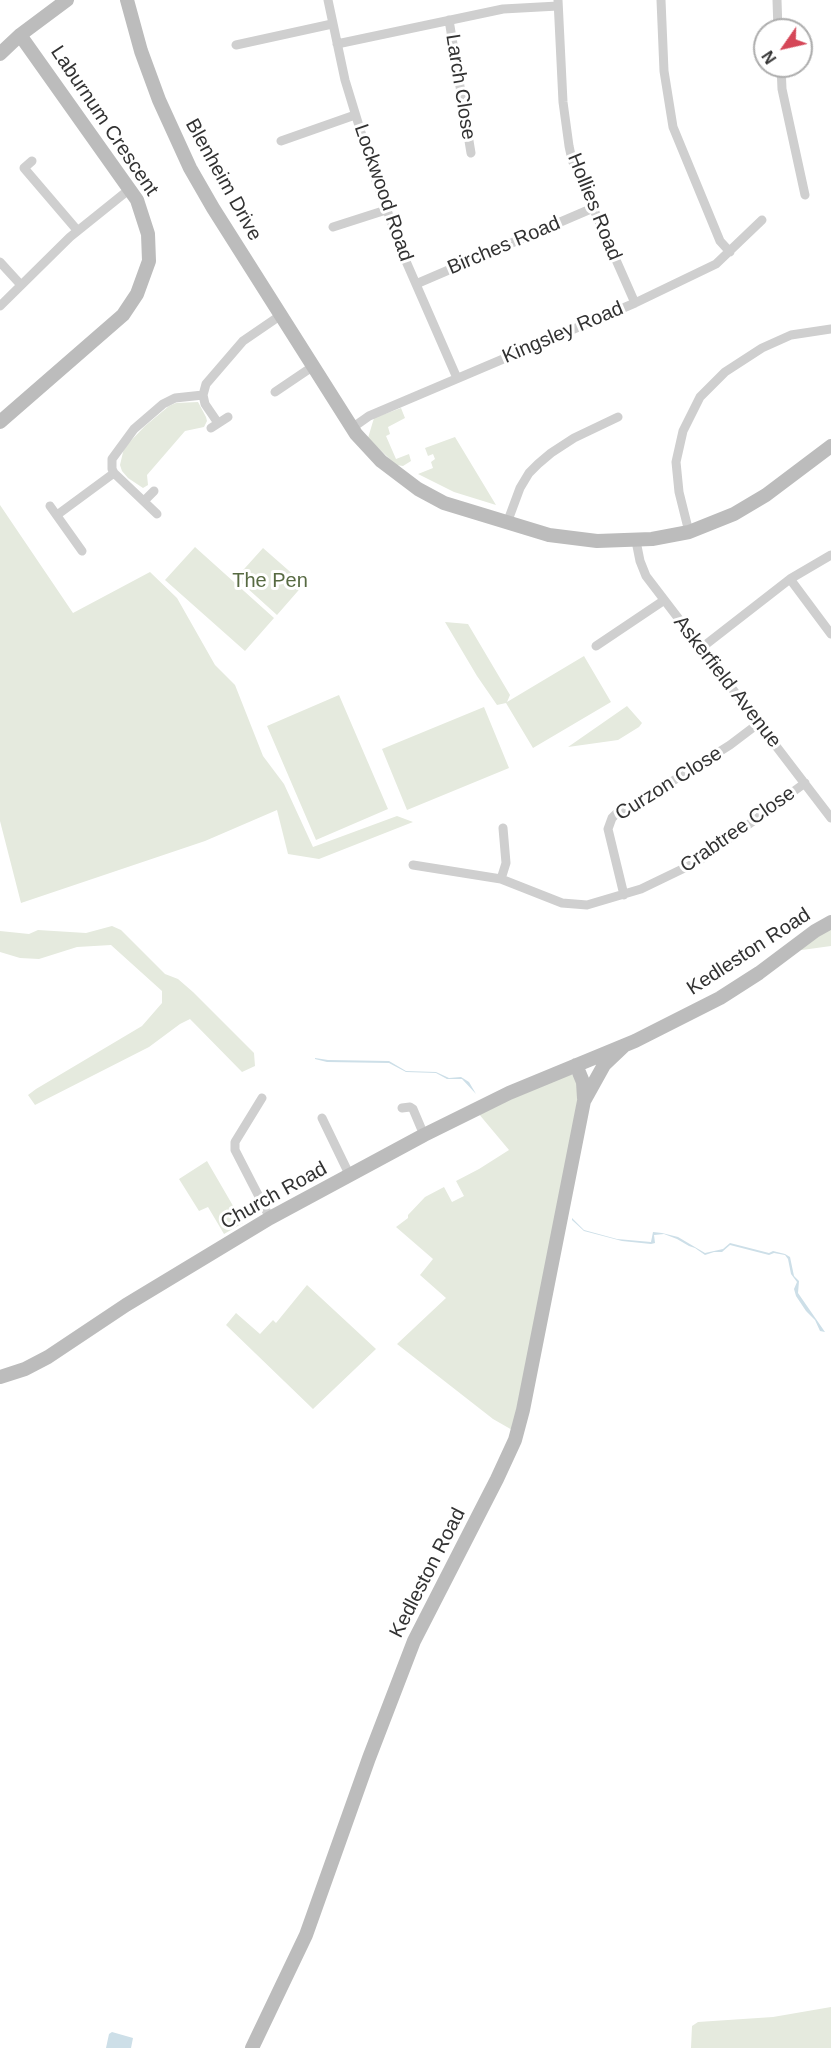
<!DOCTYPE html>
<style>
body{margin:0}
#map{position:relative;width:831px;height:2048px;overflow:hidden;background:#fff;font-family:Arial,sans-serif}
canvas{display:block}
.north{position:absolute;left:753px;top:18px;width:60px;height:60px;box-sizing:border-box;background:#fff;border:2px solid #adadad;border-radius:50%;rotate:236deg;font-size:16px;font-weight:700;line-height:24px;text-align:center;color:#323232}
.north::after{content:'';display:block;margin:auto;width:21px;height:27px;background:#d54758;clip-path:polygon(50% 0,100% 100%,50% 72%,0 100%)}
</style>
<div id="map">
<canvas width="831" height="2048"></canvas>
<div class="north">N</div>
</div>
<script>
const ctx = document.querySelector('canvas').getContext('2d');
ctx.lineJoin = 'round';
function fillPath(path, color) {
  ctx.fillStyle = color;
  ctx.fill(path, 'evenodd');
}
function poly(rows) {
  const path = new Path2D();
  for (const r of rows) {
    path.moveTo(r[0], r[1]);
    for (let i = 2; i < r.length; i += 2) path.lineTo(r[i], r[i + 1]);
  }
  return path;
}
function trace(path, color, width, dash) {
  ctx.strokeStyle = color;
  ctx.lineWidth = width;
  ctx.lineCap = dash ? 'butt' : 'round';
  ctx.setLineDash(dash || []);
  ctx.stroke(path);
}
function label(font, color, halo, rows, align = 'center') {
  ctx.font = font + ' Arial,sans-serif';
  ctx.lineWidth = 6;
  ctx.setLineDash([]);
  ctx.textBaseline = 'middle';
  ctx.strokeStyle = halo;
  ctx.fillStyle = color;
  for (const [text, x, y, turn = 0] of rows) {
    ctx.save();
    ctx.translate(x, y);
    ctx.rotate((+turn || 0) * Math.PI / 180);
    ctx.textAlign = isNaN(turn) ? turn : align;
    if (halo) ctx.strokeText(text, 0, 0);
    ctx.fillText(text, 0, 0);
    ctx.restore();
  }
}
fillPath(poly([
 [198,402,206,417,207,421,204,427,185,431,147,475,148,485,143,488,128,478,122,471,120,465,124,448,145,426,169,406,176,403],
 [401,408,405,418,388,427,390,434,386,436,396,459,409,454,411,461,403,466,396,465,368,438,374,418],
 [455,437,496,505,454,492,418,474,433,468,431,462,435,459,433,454,428,456,425,448],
 [0,505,73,613,150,572,177,598,215,665,235,685,263,756,284,784,313,847,397,816,413,822,319,859,288,854,277,810,205,841,21,903,0,821],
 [195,547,274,618,245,651,165,580],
 [263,548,304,584,277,615,236,578],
 [445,622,468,624,510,695,507,702,584,656,611,702,533,748,506,703,497,705,477,676],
 [339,695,388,809,316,840,267,726],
 [627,706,642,723,639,727,618,740,568,747],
 [484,707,509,768,407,810,382,749],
 [112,926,121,930,165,974,178,979,193,992,254,1053,255,1066,242,1072,190,1019,180,1024,149,1047,35,1105,28,1095,36,1089,142,1026,162,1003,162,991,111,945,77,947,39,959,20,958,0,952,0,931,29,934,38,930,86,933],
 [831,927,831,946,802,950,799,947],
 [569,1074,575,1076,581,1084,514,1431,493,1419,397,1344,446,1298,420,1275,433,1259,396,1227,408,1218,408,1215,425,1197,444,1187,452,1202,464,1196,456,1181,479,1169,509,1150,478,1113],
 [207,1161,243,1223,224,1234,208,1207,199,1211,179,1179],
 [307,1285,376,1349,313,1409,226,1325,236,1313,260,1334,273,1320,276,1323],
 [831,2007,831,2048,691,2048,692,2026,698,2022,773,2017]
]), '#e5eade');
fillPath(poly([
 [315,1058,328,1060,389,1061,406,1071,436,1072,449,1078,461,1077,469,1082,476,1094,462,1079,447,1079,436,1073,406,1072,389,1063,327,1062,315,1059],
 [572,1218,584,1230,617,1239,651,1242,653,1232,662,1233,678,1237,705,1253,723,1249,730,1243,769,1253,773,1251,785,1254,790,1257,794,1276,799,1281,798,1293,825,1332,820,1331,815,1320,806,1311,796,1296,794,1289,797,1282,791,1274,788,1259,785,1255,774,1253,769,1255,730,1245,722,1252,714,1252,705,1255,695,1248,689,1246,677,1239,664,1234,654,1235,655,1243,651,1244,622,1241,584,1231,572,1220],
 [112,2032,133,2038,131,2048,106,2048,109,2034]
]), '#cddfe8');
trace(poly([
 [328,0,345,80,374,175,405,259,457,378],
 [558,0,563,102,569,146,572,160,635,303],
 [661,0,664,71,673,127,720,241,730,252],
 [777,0,778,30],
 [449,20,471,153],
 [337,44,503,9,558,6],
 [236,45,332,24],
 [781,66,782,89,805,195],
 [281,141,355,115],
 [32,161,24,168,77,230],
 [333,227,386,210],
 [0,262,21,285],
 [416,284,593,208],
 [0,306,70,237,131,188],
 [275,392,312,367],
 [218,423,205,404,203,395,206,384,243,341,281,315],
 [211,428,228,417],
 [352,428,369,416,635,303,716,264,762,220],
 [144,501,154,491],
 [50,506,82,551],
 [157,514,114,473,112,469,112,459,134,429,163,404,175,398,203,395],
 [57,515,114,473],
 [507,523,520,488,529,473,538,464,551,453,574,438,618,417],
 [689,532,679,492,676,462,683,431,700,397,725,372,762,348,791,335,831,329],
 [636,541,640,561,646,576,831,818],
 [790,579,831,634],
 [596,646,663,601],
 [700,649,790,579,831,555],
 [413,865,501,879,562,903,587,905,641,889,699,861,805,783],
 [501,879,506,863,503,828],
 [624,895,608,829,612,818,616,814,652,794,730,745,759,723],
 [262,1098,235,1142,235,1150,270,1218],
 [402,1108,410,1107,413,1109,424,1135],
 [322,1118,350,1176]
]), '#cfcfcf', 9);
trace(poly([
 [127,0,141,51,159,100,190,168,213,208,356,434,381,461,418,489,444,503,549,535,597,541,652,539,689,532,734,514,766,495,831,446],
 [0,54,20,35,67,0],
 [0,422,123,315,137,294,149,261,148,234,137,200,20,35],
 [576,1065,583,1082,584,1098],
 [0,1377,25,1369,48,1357,126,1305,270,1218,424,1135,509,1093,635,1041,720,998,759,973,815,931,831,922],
 [252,2048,306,1935,369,1758,414,1641,497,1479,515,1440,523,1410,584,1101,604,1065,624,1046]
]), '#bcbcbc', 14);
label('20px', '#323232', '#fff', [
 ["Larch Close",460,87,81],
 ["Laburnum Crescent",104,121,56],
 ["Blenheim Drive",223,180,61],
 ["Lockwood Road",383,193,71],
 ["Hollies Road",594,207,68],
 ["Birches Road",504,246,-23],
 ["Kingsley Road",563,333,-23],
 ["Askerfield Avenue",727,682,52],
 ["Curzon Close",669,784,-32],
 ["Crabtree Close",738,830,-35],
 ["Kedleston Road",749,952,-33],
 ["Church Road",274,1196,-29],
 ["Kedleston Road",428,1573,-63]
]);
label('20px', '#576a42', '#fff', [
 ["The Pen",270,581]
]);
</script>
